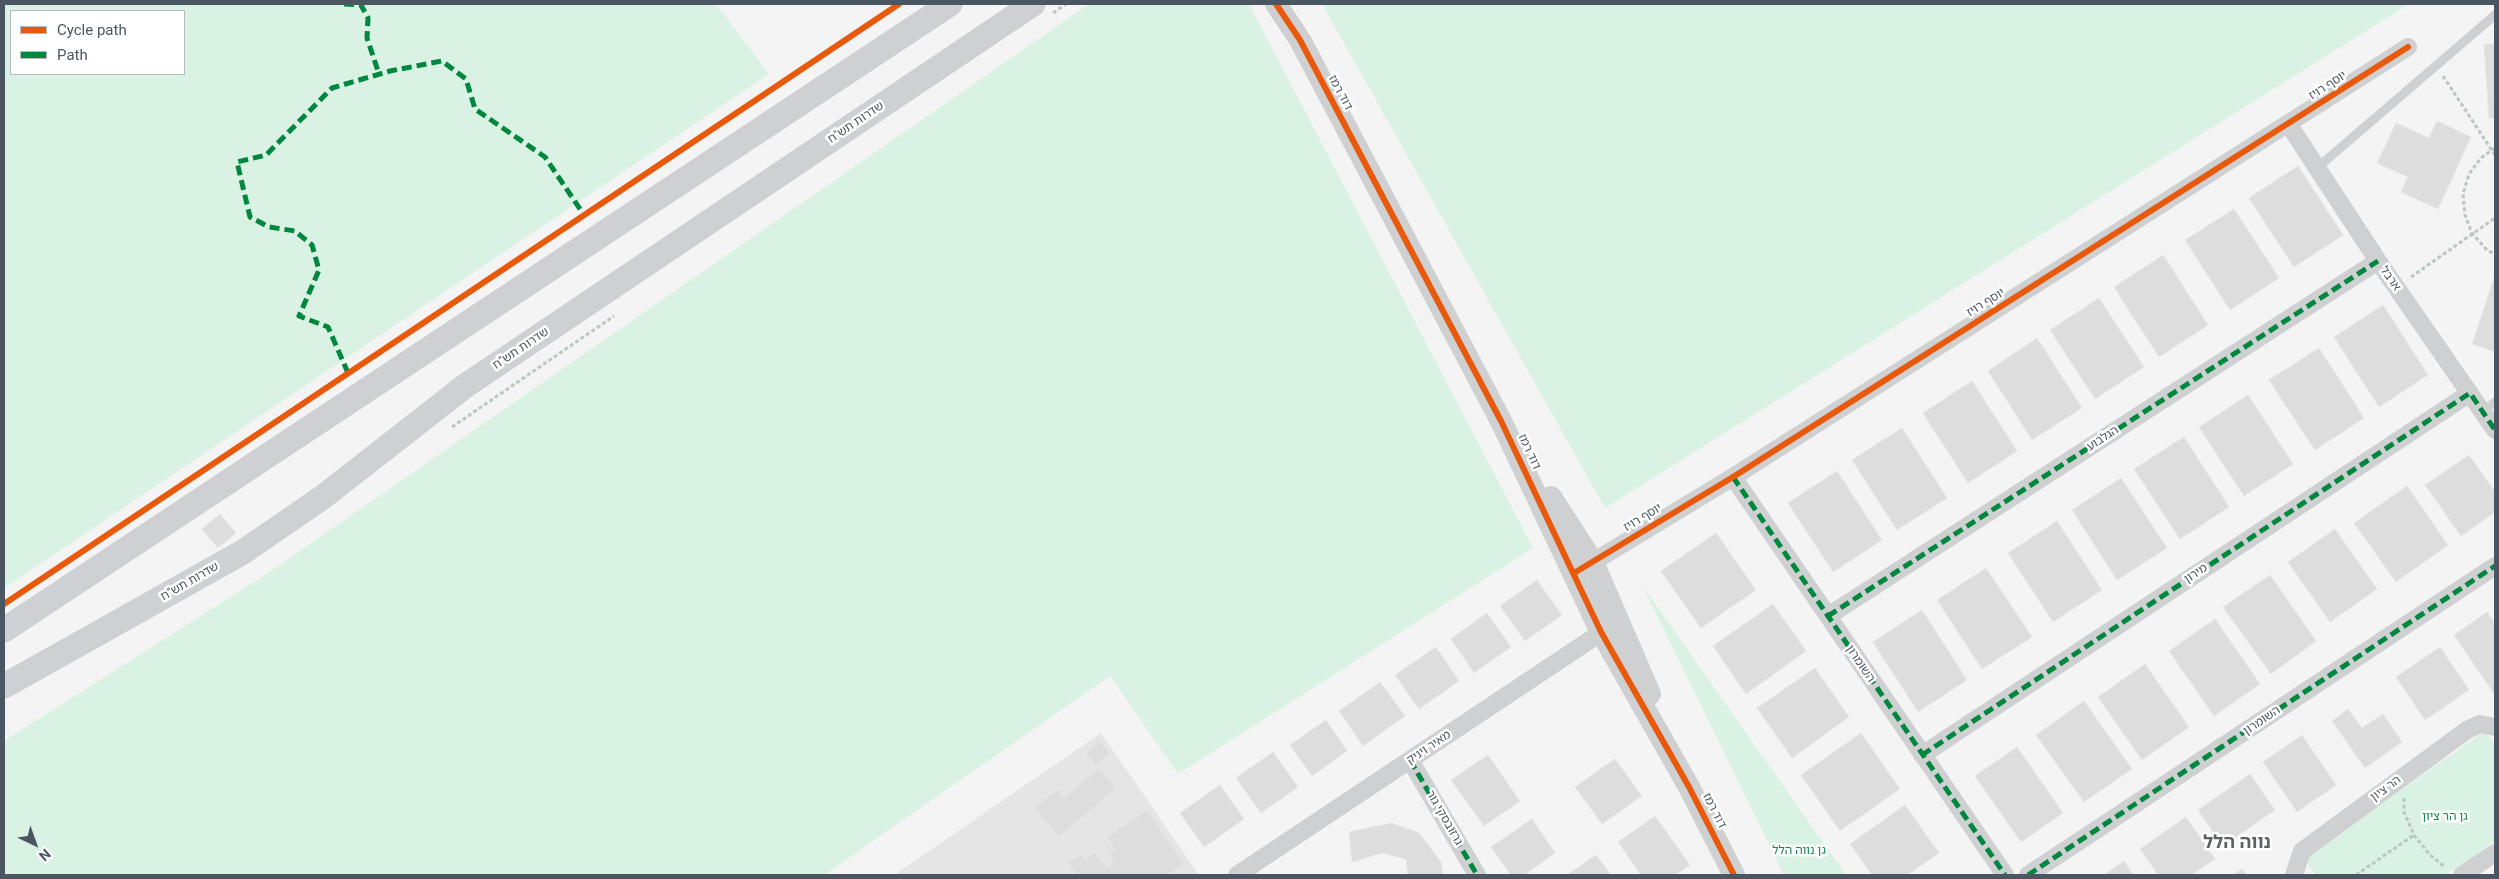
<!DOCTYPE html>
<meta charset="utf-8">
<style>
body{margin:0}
#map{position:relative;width:2499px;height:879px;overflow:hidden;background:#f4f4f4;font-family:Roboto,sans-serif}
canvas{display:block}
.frame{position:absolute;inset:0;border:5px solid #4a5661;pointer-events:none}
.legend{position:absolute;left:10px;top:10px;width:175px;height:65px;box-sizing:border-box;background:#fff;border:1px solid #b7bbc0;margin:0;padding:6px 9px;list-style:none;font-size:15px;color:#4a5661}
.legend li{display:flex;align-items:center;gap:10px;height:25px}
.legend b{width:25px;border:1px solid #b7bbc0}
.north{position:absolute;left:10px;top:819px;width:50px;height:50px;-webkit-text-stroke:4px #fff;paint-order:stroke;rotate:138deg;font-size:14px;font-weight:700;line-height:20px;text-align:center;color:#4a5661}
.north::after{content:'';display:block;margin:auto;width:18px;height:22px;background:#4a5661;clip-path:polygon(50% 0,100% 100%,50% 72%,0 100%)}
</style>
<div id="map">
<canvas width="2499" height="879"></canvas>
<div class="frame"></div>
<ul class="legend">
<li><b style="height:6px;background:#e8590c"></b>Cycle path</li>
<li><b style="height:6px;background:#00873e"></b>Path</li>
</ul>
<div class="north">N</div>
</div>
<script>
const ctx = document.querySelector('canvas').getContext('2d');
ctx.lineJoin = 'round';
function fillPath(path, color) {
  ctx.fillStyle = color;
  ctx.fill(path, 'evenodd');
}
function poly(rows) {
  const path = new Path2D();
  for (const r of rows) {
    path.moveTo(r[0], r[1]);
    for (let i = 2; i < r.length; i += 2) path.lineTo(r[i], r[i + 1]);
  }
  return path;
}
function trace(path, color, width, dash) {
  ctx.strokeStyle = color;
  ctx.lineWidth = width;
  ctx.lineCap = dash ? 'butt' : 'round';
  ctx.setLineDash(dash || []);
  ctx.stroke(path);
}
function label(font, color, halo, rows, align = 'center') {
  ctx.font = font + ' Roboto,"Noto Sans Hebrew",sans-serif';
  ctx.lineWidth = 5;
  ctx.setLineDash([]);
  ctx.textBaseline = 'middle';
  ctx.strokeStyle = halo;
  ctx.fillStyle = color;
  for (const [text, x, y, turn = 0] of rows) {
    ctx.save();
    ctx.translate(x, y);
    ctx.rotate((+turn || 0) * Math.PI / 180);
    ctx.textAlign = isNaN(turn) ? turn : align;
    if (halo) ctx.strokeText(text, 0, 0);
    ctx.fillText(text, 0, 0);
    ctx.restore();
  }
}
fillPath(poly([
 [1101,733,1199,875,894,875]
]), '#e6e5e6');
fillPath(poly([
 [4,4,716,4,769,74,4,588],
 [11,11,184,11,184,74,11,74],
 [1089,4,1249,4,1533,548,1178,774,1110,676,824,875,4,875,4,741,265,575],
 [1322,4,2409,4,1605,508],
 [1642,585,1846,875,1784,875],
 [2485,731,2495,746,2495,841,2446,875,2316,875,2304,858]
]), '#d9f2e3');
const building = poly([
 [2484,44,2495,44,2495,118,2489,118,2484,44],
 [2437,121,2471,137,2438,209,2401,192,2408,177,2377,163,2396,123,2429,138,2437,121],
 [2298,166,2343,235,2294,267,2249,198,2298,166],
 [2234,209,2279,278,2230,310,2185,240,2234,209],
 [2163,255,2208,325,2159,357,2114,287,2163,255],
 [2495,275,2495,352,2472,344,2495,275],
 [2099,298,2144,367,2095,399,2050,330,2099,298],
 [2383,305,2428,375,2379,407,2334,337,2383,305],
 [2037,338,2082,408,2032,440,1988,371,2037,338],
 [2319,348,2364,418,2315,450,2269,380,2319,348],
 [1972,381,2017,451,1968,483,1923,413,1972,381],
 [2248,395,2293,464,2244,496,2199,427,2248,395],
 [1902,428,1947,498,1897,530,1852,460,1902,428],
 [2184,437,2229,507,2180,539,2134,469,2184,437],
 [2469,455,2495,492,2495,512,2461,536,2425,485,2469,455],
 [1837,471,1882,540,1833,572,1788,503,1837,471],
 [2121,478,2167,548,2117,580,2072,510,2121,478],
 [2407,486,2448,545,2396,582,2354,523,2407,486],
 [220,514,236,533,218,548,202,529,220,514],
 [2057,521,2102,590,2053,622,2008,553,2057,521],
 [2335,529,2377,589,2330,622,2288,562,2335,529],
 [1716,533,1756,590,1701,628,1661,571,1716,533],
 [1986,568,2032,637,1982,669,1937,600,1986,568],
 [2270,575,2316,641,2271,674,2223,607,2270,575],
 [1537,580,1562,615,1525,641,1500,606,1537,580],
 [1773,604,1806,651,1746,694,1713,646,1773,604],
 [1922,610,1967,680,1918,712,1873,642,1922,610],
 [2487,612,2495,623,2495,695,2454,635,2487,612],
 [1487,613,1511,647,1474,673,1451,639,1487,613],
 [2215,619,2260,684,2214,716,2169,651,2215,619],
 [1436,647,1459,681,1419,709,1395,675,1436,647],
 [2440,647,2469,690,2425,720,2396,677,2440,647],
 [2145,664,2189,727,2142,760,2098,697,2145,664],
 [1815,668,1849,717,1792,758,1757,708,1815,668],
 [1380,682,1405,716,1363,746,1339,711,1380,682],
 [2084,701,2132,769,2084,802,2036,735,2084,701],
 [2348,709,2362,728,2383,714,2402,742,2365,768,2332,721,2348,709],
 [1326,720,1347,751,1312,776,1290,745,1326,720],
 [1861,733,1900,789,1840,831,1801,775,1861,733],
 [2302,735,2336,785,2297,812,2263,762,2302,735],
 [1099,741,1110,753,1096,765,1086,753,1099,741],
 [2017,747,2063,813,2021,842,1975,776,2017,747],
 [1273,752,1298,787,1261,813,1236,778,1273,752],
 [1488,755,1520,801,1484,826,1451,780,1488,755],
 [1615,759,1642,796,1602,824,1575,787,1615,759],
 [1099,768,1116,788,1059,837,1035,808,1057,789,1064,798,1099,768],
 [2250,774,2275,810,2223,846,2198,810,2250,774],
 [1220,785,1244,819,1204,847,1180,813,1220,785],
 [1905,805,1939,853,1907,875,1872,875,1850,844,1905,805],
 [1147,810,1184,864,1168,875,1071,875,1075,872,1068,862,1081,854,1085,859,1095,852,1106,867,1114,861,1109,854,1115,849,1107,837,1147,810],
 [1655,816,1690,865,1675,875,1641,875,1618,842,1655,816],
 [2186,817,2215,859,2191,875,2158,875,2140,849,2186,817],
 [1532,819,1555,853,1524,875,1511,875,1491,847,1532,819],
 [1392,823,1419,833,1441,862,1443,875,1408,875,1406,859,1382,853,1352,862,1349,832,1392,823],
 [1596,855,1611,875,1567,875,1596,855],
 [2124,861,2133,875,2104,875,2124,861],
 [2242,869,2247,875,2233,875,2242,869]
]);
fillPath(building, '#ddddde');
trace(building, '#e5e6e7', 1);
trace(poly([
 [1053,13,1066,4],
 [2443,76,2495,155],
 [2495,148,2481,158,2469,174,2463,194,2465,215,2472,233,2486,249,2495,255],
 [2411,277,2495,218],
 [452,427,614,316],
 [2404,798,2404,812,2414,835,2429,854,2445,867],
 [2356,875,2414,835]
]), '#bcc7c4', 3, [4, 2.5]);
trace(poly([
 [2317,168,2495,15],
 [2483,411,2495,402]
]), '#ced0d2', 9);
trace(poly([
 [2289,125,2378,261,2495,430],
 [1733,477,2005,875],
 [1583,568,1733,477,2408,47],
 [1828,616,2378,261],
 [1922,755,2470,393],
 [1410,760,1477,875],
 [1237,875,1611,626],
 [2028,875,2495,566],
 [2294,875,2302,851,2467,730,2480,724,2495,727],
 [2462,875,2495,853]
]), '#ced0d2', 18);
trace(poly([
 [1276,4,1300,40,1501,421,1601,632,1689,787,1734,875],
 [1551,497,1593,562,1650,694]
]), '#ced0d2', 22);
trace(poly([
 [4,630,950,4],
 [4,686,243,552,323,497,465,386,1033,4]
]), '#ced0d4', 25);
trace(poly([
 [344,4,361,5,368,18,367,38,379,74],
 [348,373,328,327,299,316,319,270,312,245,295,231,269,227,250,217,237,162,266,155,332,88,390,71,442,61,466,79,475,109,545,157,584,215],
 [1733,477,2005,875],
 [1828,616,2378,261],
 [1922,755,2470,393,2495,430],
 [1410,760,1477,875],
 [2028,875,2495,566]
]), '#00873e', 5, [10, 5]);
trace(poly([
 [1276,4,1300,40,1501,421,1601,632,1689,787,1734,875],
 [1574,573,1733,477,2408,47],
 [4,604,899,4]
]), '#e8590c', 6);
label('12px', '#4a5661', '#fff', [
 ["יוסף רויז",2328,86,-33],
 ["דוד רמז",1340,93,62],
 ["שדרות תש\"ח",856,123,-34],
 ["ארבל",2390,279,55],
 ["יוסף רויז",1986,303,-32],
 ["שדרות תש\"ח",521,349,-34],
 ["הגלבוע",2103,439,-33],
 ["דוד רמז",1529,452,65],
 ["יוסף רויז",1643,518,-31],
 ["מירון",2196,574,-33],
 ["שדרות תש\"ח",190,582,-30],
 ["השומרון",1860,664,56],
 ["השומרון",2262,721,-34],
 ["מאיר ויניק",1429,748,-34],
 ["הר ציון",2386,789,-36],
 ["דוד רמז",1714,811,63],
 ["גרזובסקי גור",1444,818,60]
]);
label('12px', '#17864f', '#fff', [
 ["גן הר ציון",2445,817],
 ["גן נווה הלל",1799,851]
]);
label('bold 18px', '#5f6368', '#fff', [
 ["נווה הלל",2237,843]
]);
</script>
